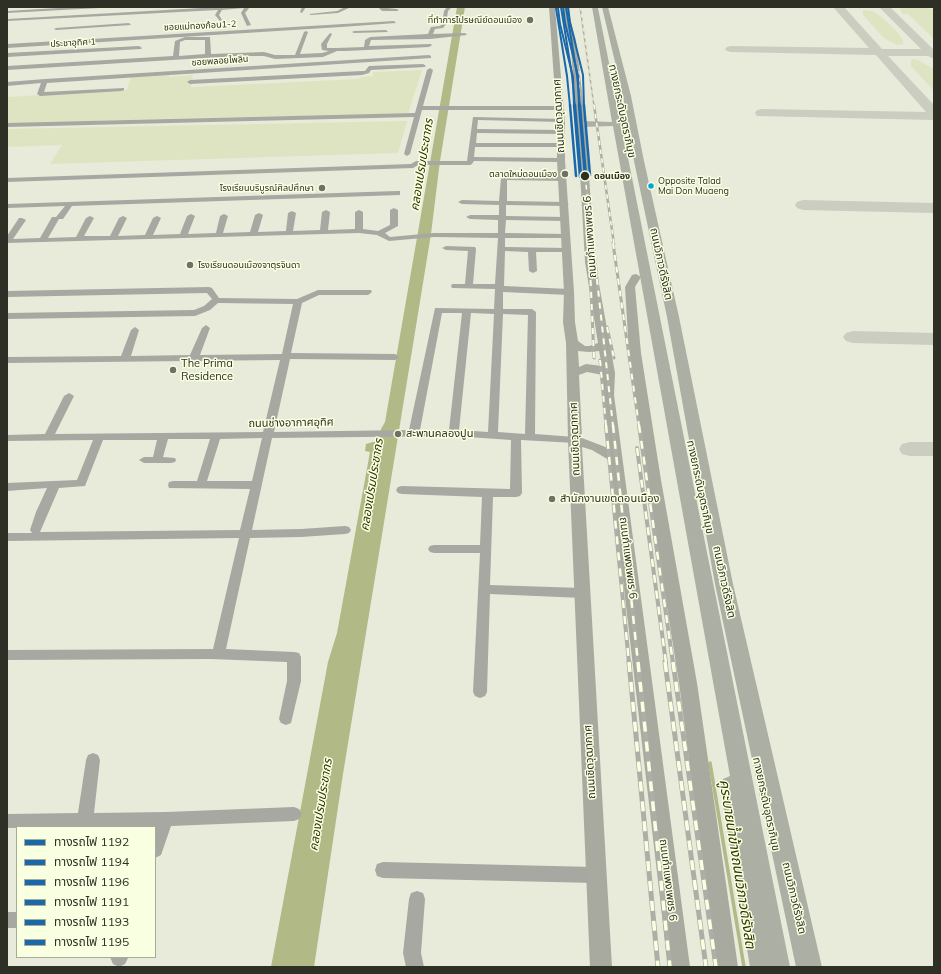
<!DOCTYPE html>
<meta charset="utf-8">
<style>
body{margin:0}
#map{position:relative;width:941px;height:974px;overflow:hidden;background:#e8ebda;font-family:Mulish,"Noto Sans Thai",sans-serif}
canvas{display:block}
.frame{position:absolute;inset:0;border:8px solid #2e3025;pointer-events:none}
.legend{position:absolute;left:16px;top:826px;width:140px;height:132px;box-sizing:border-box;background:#f9ffe1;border:1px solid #a8ac96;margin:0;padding:5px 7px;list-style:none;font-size:12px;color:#2e3025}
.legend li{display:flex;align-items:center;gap:8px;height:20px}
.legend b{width:20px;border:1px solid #a8ac96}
</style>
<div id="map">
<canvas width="941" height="974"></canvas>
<div class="frame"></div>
<ul class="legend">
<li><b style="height:5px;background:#1968ab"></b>ทางรถไฟ 1192</li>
<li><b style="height:5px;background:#1968ab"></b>ทางรถไฟ 1194</li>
<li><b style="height:5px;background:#1968ab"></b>ทางรถไฟ 1196</li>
<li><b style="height:5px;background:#1968ab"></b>ทางรถไฟ 1191</li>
<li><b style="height:5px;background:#1968ab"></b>ทางรถไฟ 1193</li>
<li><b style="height:5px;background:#1968ab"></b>ทางรถไฟ 1195</li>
</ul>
</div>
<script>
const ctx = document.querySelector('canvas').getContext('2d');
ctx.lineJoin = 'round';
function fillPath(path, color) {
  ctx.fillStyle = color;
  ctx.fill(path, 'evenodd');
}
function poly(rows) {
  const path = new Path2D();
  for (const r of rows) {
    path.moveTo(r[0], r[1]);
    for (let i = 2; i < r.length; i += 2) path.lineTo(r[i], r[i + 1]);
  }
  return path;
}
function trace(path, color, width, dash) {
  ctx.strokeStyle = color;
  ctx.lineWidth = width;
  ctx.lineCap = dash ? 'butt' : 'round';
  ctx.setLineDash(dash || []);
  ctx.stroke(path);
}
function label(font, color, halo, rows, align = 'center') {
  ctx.font = font + ' Mulish,"Noto Sans Thai",sans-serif';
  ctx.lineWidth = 3;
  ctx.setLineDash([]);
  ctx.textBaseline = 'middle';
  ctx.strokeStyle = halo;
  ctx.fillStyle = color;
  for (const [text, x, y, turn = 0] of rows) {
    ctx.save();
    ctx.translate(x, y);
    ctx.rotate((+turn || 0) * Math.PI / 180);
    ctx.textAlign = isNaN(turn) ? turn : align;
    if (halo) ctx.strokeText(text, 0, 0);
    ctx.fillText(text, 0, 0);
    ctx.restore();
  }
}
fillPath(poly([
 [899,7,924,7,934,10,934,39,908,14,903,14],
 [863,10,873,11,883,18,897,32,902,38,904,44,897,45,884,38,863,15],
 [912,59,918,60,934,69,934,91,911,66,911,61],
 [422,70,408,114,189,118,7,124,7,97,127,90,131,77,169,75,169,77,193,75,191,87,359,79,362,77,373,76,373,72],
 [407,121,398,153,50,164,62,145,7,147,7,129]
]), '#dee4c2');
fillPath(poly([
 [457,7,465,7,440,161,431,234,343,774,314,967,271,967,328,662,337,633,370,452,365,451,366,444,380,440,381,429,385,422]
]), '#b1b987');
trace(poly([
 [710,763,744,967]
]), '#b1b987', 3.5);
fillPath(poly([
 [833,7,844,7,882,49,921,49,879,7,890,7,934,50,934,59,928,56,888,56,934,105,934,120,757,116,755,113,757,110,762,109,926,112,876,55,731,52,727,51,725,49,727,47,731,46,869,48,833,7],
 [803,200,934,203,934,213,803,210,797,208,795,205,797,202,803,200],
 [853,331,934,333,934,345,853,343,846,341,843,337,846,333,853,331],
 [910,442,934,442,934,456,910,456,902,454,899,449,902,444,910,442]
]), '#cacdc0');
fillPath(poly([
 [74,7,102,7,100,8,7,13,7,11,74,7],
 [219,7,250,7,245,13,251,25,247,26,241,13,244,8,222,10,219,15,222,20,220,21,215,15,218,10,7,21,7,19,219,7],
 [302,7,306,7,302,13,300,12,302,7],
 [345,7,351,7,338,13,311,15,309,14,337,11,345,7],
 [378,7,397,9,399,10,397,11,382,11,378,7],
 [447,7,452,7,448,11,446,24,443,28,435,29,433,34,465,33,467,35,430,39,371,40,369,46,431,44,432,45,429,47,346,51,337,51,323,57,275,59,264,56,238,56,7,70,7,66,173,56,175,41,185,37,210,37,211,54,264,52,275,55,295,55,304,32,306,31,308,32,300,54,322,53,329,51,322,50,321,44,330,33,332,34,327,44,327,48,336,48,364,47,365,40,370,37,428,34,431,27,440,26,442,24,444,11,447,7],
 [185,40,205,40,205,54,179,56,180,42,185,40],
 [394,21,396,23,341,27,7,48,7,44,394,21],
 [129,23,131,25,56,30,54,29,56,28,129,23],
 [386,30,388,32,354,33,352,32,354,31,386,30],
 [139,46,142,48,141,49,7,57,7,53,139,46],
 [429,55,431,56,431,58,47,83,44,92,124,88,124,90,122,91,40,96,37,94,41,83,7,86,7,82,45,79,429,55],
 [423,64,426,66,425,67,371,70,369,73,362,75,190,84,187,82,190,80,362,71,365,71,369,66,423,64],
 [430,68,433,70,423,106,560,106,563,108,560,110,422,110,410,154,407,156,404,154,414,117,7,127,7,123,415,113,427,70,430,68],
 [473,117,563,119,564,120,561,122,478,120,477,129,561,130,564,132,561,134,477,133,476,143,562,143,565,145,562,147,475,147,474,157,561,158,564,160,561,162,474,161,472,164,470,165,418,165,413,168,7,182,7,178,411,164,416,161,467,161,473,117],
 [504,176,562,177,565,179,562,181,507,180,507,201,565,202,569,204,565,206,506,205,506,216,564,217,568,219,564,221,506,220,505,233,566,234,570,236,566,238,505,238,505,247,567,248,571,250,567,252,536,252,537,271,533,273,529,271,528,252,505,251,504,286,569,289,573,292,569,295,503,292,503,309,532,309,536,312,535,434,575,437,580,440,575,443,521,440,522,493,520,496,516,497,493,497,490,585,582,588,586,590,588,593,586,596,582,598,490,594,487,692,485,696,480,698,475,696,473,692,480,553,434,553,430,552,428,549,430,546,434,545,480,545,482,497,402,494,398,493,396,490,398,487,402,486,510,489,511,440,454,436,272,438,252,530,301,529,345,526,349,527,351,530,349,533,345,534,301,537,250,538,226,649,294,652,299,653,301,657,301,681,291,723,286,725,281,723,279,719,287,681,287,662,211,659,7,660,7,650,213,649,239,538,7,541,7,533,32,533,30,530,36,512,47,488,7,491,7,483,77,480,93,440,7,441,7,435,45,434,64,396,69,393,74,396,55,434,263,432,280,360,7,363,7,357,121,356,131,330,135,327,139,330,131,356,190,355,202,328,206,325,210,328,200,355,282,354,293,304,218,303,210,310,195,316,7,319,7,313,194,310,204,306,212,299,207,293,7,297,7,291,209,287,212,288,219,298,297,299,318,290,371,290,372,292,368,295,319,295,302,303,291,353,395,354,400,357,395,360,290,359,274,432,409,430,435,308,494,309,495,289,452,288,451,286,452,284,465,284,468,251,446,250,442,248,446,246,475,247,476,249,473,284,495,284,498,238,434,237,389,241,377,235,359,233,7,243,7,236,19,218,22,218,26,220,13,239,40,238,52,217,56,217,65,206,7,208,7,204,397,191,400,191,400,195,72,206,63,219,59,219,48,238,76,237,86,218,90,216,94,218,84,236,110,236,119,218,123,216,127,218,118,236,145,235,153,218,157,216,161,218,153,235,180,234,187,216,191,214,195,216,188,234,216,233,220,216,224,214,228,216,223,233,250,232,255,215,259,213,263,215,258,232,286,231,288,213,292,211,296,213,293,231,320,230,322,212,326,210,330,212,328,230,355,229,355,212,359,210,363,212,363,229,378,231,390,225,390,210,394,208,398,210,398,226,385,233,390,237,434,233,498,233,498,220,470,219,466,217,470,215,499,215,499,205,462,204,458,202,462,200,499,201,501,178,504,176],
 [442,313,462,313,449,430,420,430,442,313],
 [471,313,494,314,488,432,459,430,471,313],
 [503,314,528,315,525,434,498,432,503,314],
 [262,438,252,481,207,481,220,439,262,438],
 [168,439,210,439,197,481,173,481,169,482,168,485,169,488,250,489,240,530,40,532,59,488,85,486,103,440,157,440,153,457,144,457,139,460,144,463,171,463,175,462,176,460,175,458,163,457,168,439],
 [93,753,98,755,100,760,94,813,166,812,294,807,299,809,302,814,299,819,294,821,171,826,161,855,155,858,156,826,7,828,7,814,78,813,86,760,88,755,93,753],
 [383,862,595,867,601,869,603,875,601,881,595,883,383,878,377,876,375,870,377,864,383,862],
 [417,891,423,893,425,899,421,953,424,967,406,967,403,953,409,899,411,893,417,891],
 [7,912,17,912,17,928,7,928,7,912],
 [110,957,128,957,128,958,125,964,119,967,113,964,110,957]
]), '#a7a8a1');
fillPath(poly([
 [549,7,555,7,565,124,565,160,574,292,575,322,578,341,585,346,589,346,598,343,585,262,577,119,570,40,564,20,563,7,569,7,570,20,576,40,585,119,595,262,615,373,614,395,690,967,668,967,609,460,592,450,582,447,612,967,590,967,568,440,566,343,563,322,564,292,557,160,557,124,549,7],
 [578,351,589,352,599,351,602,366,586,364,579,367,578,351],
 [587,372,603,375,602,395,608,448,582,438,579,375,587,372],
 [636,274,641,277,635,287,641,353,661,480,697,683,738,967,716,967,679,683,647,480,629,353,625,287,632,275,636,274]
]), '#a8aa9f');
fillPath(poly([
 [592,7,598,8,790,967,750,967,720,786,723,779,730,776,613,126,581,127,577,124,581,121,612,122,592,7],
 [602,7,608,7,631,96,644,161,679,317,733,584,822,967,796,967,715,584,667,317,634,161,623,96,602,7]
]), '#acafa4');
const railFar4 = poly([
 [580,7,594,106],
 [579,71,580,106]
]);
const railFar3 = poly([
 [580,105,586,181],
 [594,105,614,244],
 [585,176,593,244]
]);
const railFar2 = poly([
 [593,243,613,426],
 [613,243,639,426],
 [590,268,594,358],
 [607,327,614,358],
 [600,360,606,426]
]);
const railFar1 = poly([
 [606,425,629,663],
 [613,425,638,663],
 [639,425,673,663],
 [637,448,666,663]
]);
const rail = poly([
 [629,662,658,967],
 [638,662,670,967],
 [665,662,706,967],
 [673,662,716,967]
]);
trace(railFar4, '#adafa6', 1.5);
trace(railFar3, '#adafa6', 2.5);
trace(railFar2, '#adafa6', 3);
trace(railFar1, '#adafa6', 4);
trace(rail, '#adafa6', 5);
trace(railFar4, '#f9ffe1', 1, [3.5]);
trace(railFar3, '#f9ffe1', 1.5, [4.5]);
trace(railFar2, '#f9ffe1', 2, [6]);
trace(railFar1, '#f9ffe1', 2.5, [8]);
trace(rail, '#f9ffe1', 3.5, [10]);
trace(poly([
 [563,7,565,23,578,76,579,106]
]), '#1968ab', 2);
trace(poly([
 [579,105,585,176]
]), '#1968ab', 2.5);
trace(poly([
 [558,8,560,24,573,77,574,106]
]), '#1968ab', 2);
trace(poly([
 [574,105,580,177]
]), '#1968ab', 2.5);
trace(poly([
 [568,7,570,22,583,75,584,106]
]), '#1968ab', 2);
trace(poly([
 [584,105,590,175]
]), '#1968ab', 2.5);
trace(poly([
 [561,7,572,75,575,106]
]), '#1968ab', 2);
trace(poly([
 [575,105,581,176]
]), '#1968ab', 2.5);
trace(poly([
 [556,8,567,76,570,106]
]), '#1968ab', 2);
trace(poly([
 [570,105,576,176]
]), '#1968ab', 2.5);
trace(poly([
 [566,7,577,75,580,106]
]), '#1968ab', 2);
trace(poly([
 [580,105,586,176]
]), '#1968ab', 2.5);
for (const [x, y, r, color] of [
 [530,20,4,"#6f7164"],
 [565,174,4,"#6f7164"],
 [585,176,5,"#2e3025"],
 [651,186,3.5,"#00a9ce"],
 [322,188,4,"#6f7164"],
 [190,265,4,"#6f7164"],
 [173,370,4,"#6f7164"],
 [398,434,4,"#6f7164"],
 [552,499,4,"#6f7164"]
]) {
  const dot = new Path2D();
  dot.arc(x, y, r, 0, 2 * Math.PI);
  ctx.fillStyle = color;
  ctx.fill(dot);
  trace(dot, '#f9ffe1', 1.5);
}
label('9px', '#2e3025', '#f9ffe1', [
 ["ที่ทำการไปรษณีย์ดอนเมือง",522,20],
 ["ตลาดใหม่ดอนเมือง",557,174],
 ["โรงเรียนบริบูรณ์ศิลปศึกษา",314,188],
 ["โรงเรียนดอนเมืองจาตุรจินดา",198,265,"left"]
], 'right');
label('9px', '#2e3025', '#f9ffe1', [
 ["ซอยแม่ทองก้อน1-2",200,26,-3],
 ["ประชาอุทิศ 1",73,43,-3],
 ["ซอยพลอยไพลิน",220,61,-4]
]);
label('bold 9px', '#2e3025', '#f9ffe1', [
 ["ดอนเมือง",594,176]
], 'left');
label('9px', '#2e3025', '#f9ffe1', [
 ["Opposite Talad",658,181],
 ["Mai Don Muaeng",658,191]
], 'left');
label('11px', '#2e3025', '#f9ffe1', [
 ["ทางยกระดับอุตราภิมุข",622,111,78],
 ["ถนนเชิดวุฒากาศ",559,116,-93],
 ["ถนนกำแพงเพชร 6",590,237,-94],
 ["ถนนวิภาวดีรังสิต",661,264,78],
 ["ถนนช่างอากาศอุทิศ",291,423,-1],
 ["ถนนเชิดวุฒากาศ",575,439,-92],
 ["ทางยกระดับอุตราภิมุข",700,487,78],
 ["ถนนกำแพงเพชร 6",628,558,83],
 ["ถนนวิภาวดีรังสิต",724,582,78],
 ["ถนนเชิดวุฒากาศ",590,762,-93],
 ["ทางยกระดับอุตราภิมุข",766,804,78],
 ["ถนนกำแพงเพชร 6",668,880,83],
 ["ถนนวิภาวดีรังสิต",794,898,77]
]);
label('11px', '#2e3025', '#f9ffe1', [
 ["The Prima",181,364],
 ["Residence",181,377],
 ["สะพานคลองปูน",406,434],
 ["สำนักงานเขตดอนเมือง",560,499]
], 'left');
label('italic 12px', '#2f3401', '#f9ffe1', [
 ["คลองเปรมประชากร",422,165,-81],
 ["คลองเปรมประชากร",372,485,-81],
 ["คลองเปรมประชากร",321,805,-81]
]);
label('italic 14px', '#2f3401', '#f9ffe1', [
 ["คูระบายน้ำข้างถนนวิภาวดีรังสิต",737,864,81]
]);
</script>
